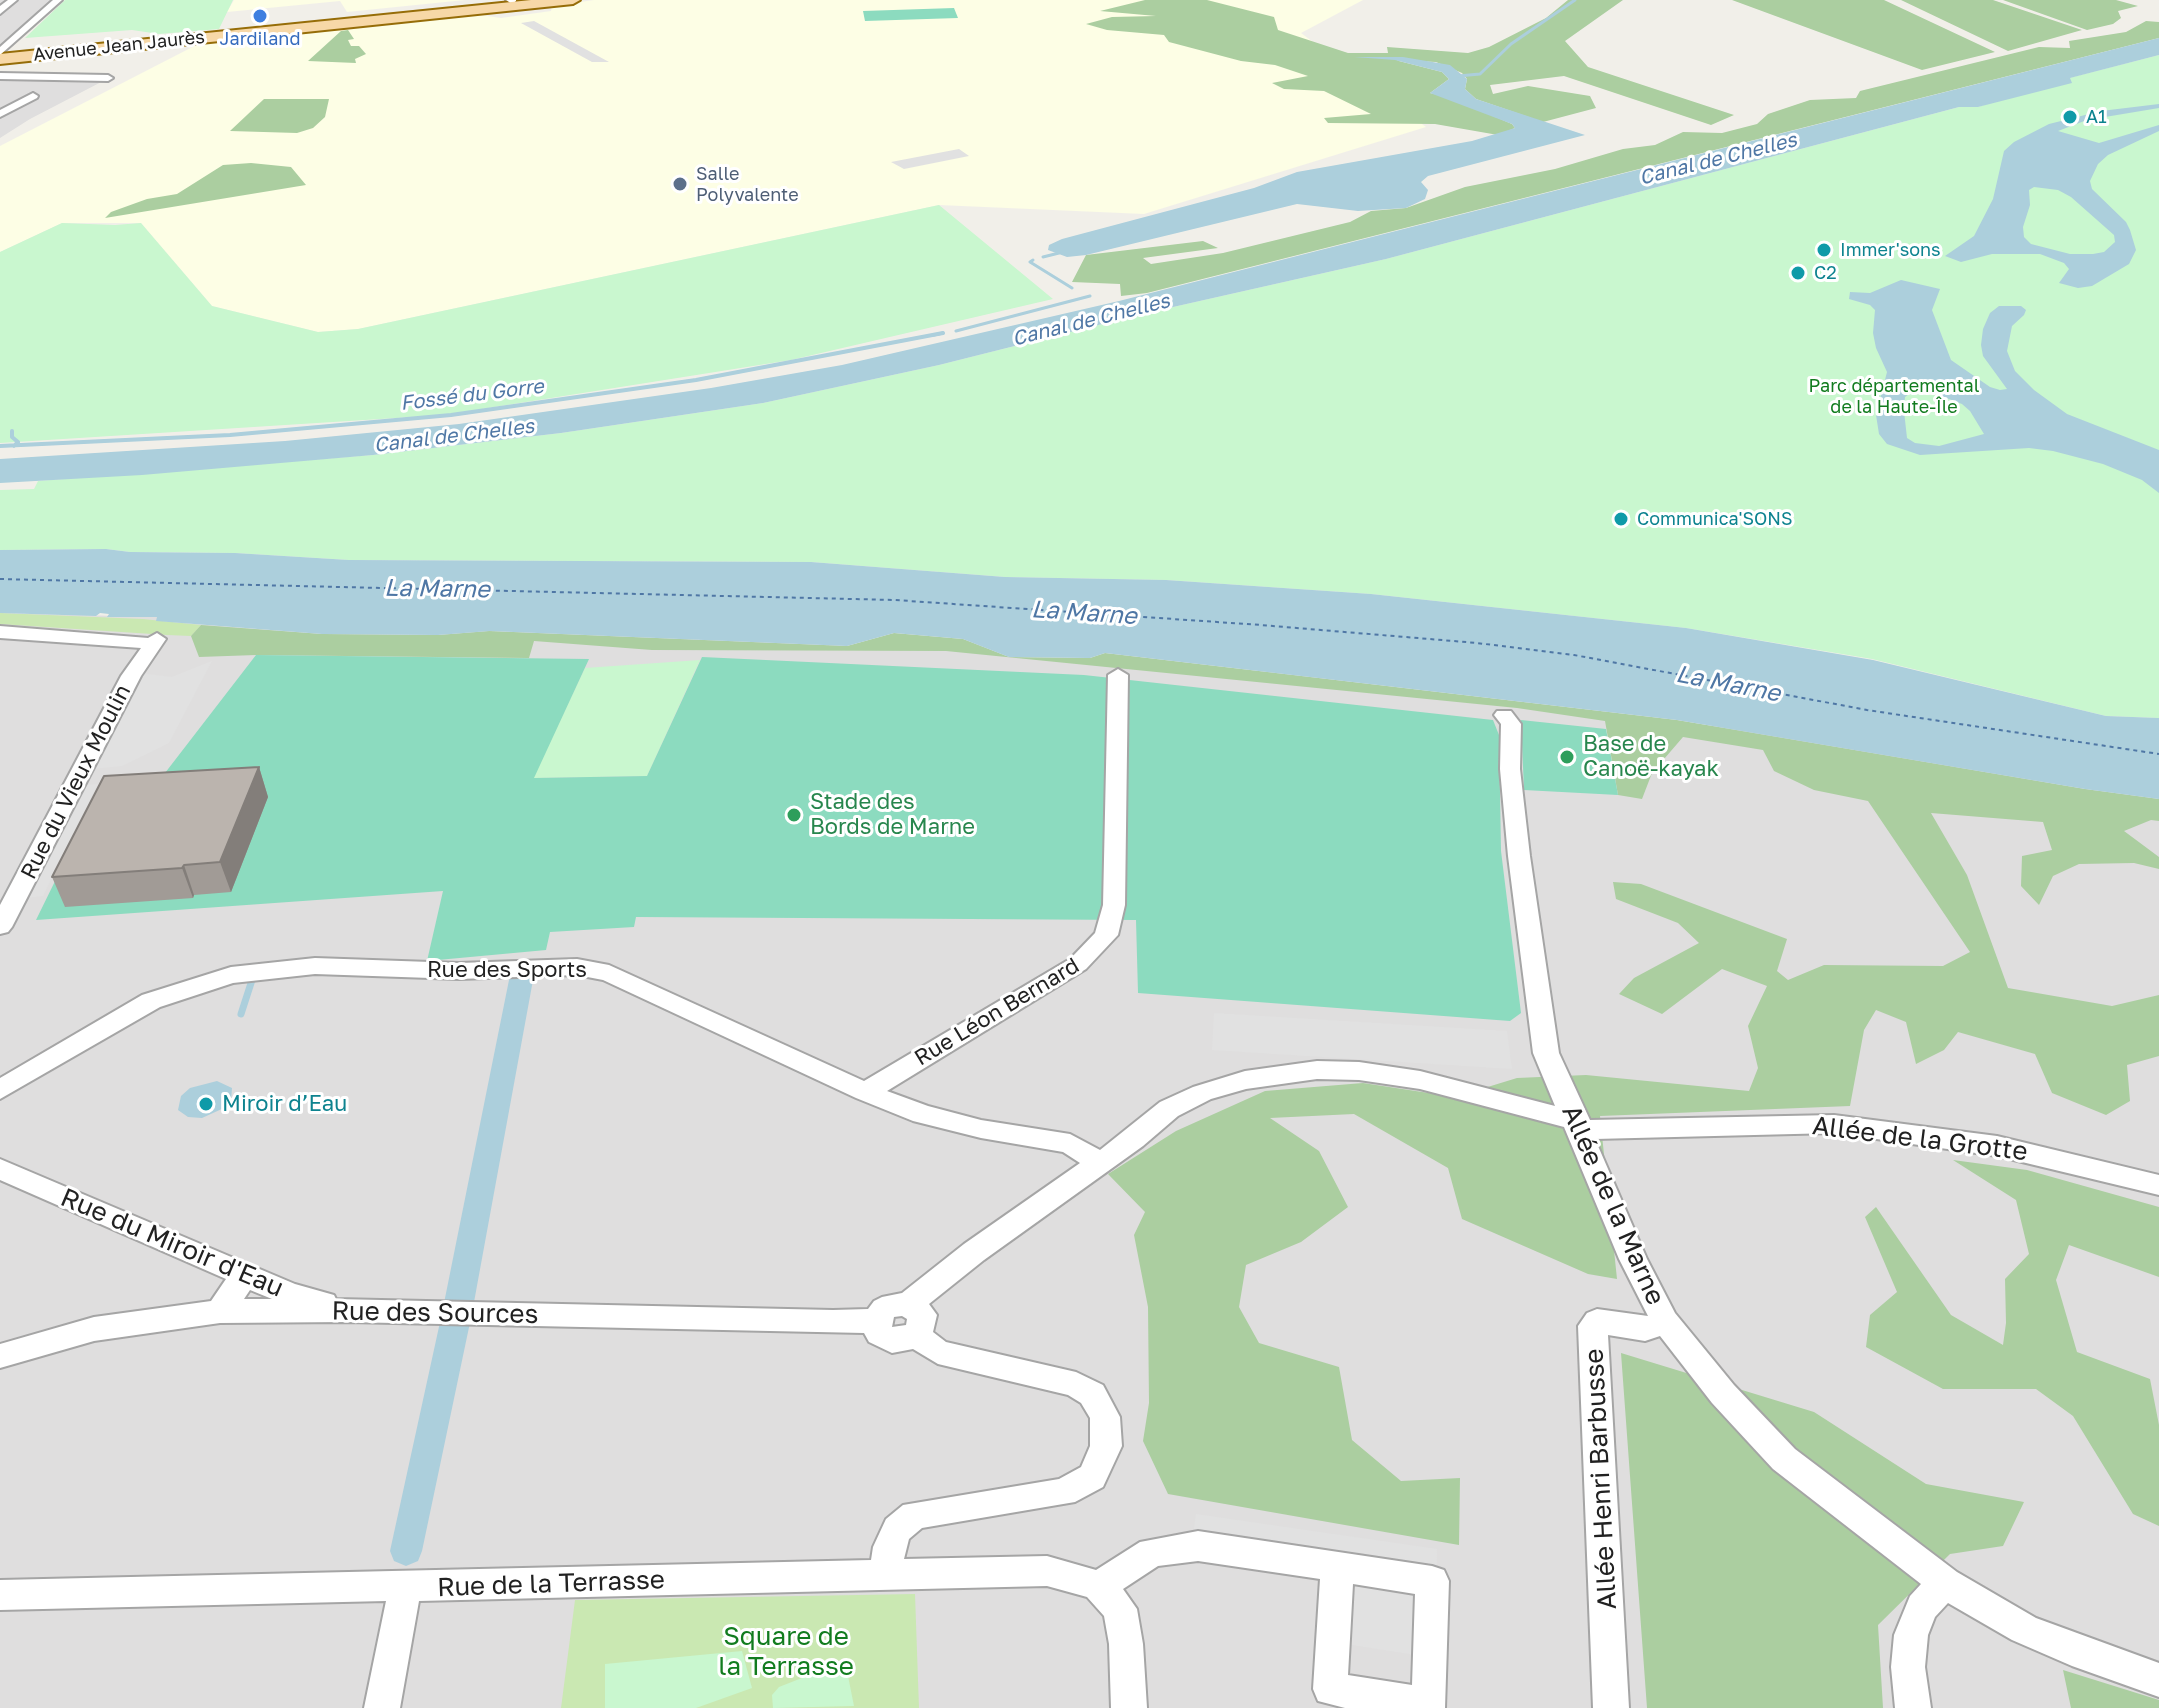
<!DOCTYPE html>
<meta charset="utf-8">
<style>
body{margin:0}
canvas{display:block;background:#f1efe9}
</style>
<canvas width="2159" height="1708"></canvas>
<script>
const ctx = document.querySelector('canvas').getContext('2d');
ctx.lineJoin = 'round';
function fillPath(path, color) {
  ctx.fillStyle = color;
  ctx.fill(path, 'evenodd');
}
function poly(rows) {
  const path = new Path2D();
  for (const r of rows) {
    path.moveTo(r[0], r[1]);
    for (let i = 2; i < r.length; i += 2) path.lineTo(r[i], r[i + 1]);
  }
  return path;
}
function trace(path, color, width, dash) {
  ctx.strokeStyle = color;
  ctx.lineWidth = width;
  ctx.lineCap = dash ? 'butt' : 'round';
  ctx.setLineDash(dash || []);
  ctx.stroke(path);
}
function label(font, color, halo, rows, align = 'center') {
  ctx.font = font + ' "Golos Text",sans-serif';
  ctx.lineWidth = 6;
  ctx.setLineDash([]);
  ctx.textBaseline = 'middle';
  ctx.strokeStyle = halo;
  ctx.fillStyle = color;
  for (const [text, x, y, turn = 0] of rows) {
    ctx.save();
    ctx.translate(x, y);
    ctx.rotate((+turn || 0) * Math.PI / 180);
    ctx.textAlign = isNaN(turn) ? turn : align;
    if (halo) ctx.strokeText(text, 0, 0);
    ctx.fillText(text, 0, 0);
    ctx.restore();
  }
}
fillPath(poly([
 [0,0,53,0,0,47],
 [0,78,107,79,30,119,0,138],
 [0,613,157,617,157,621,322,634,438,635,489,631,847,646,963,639,1009,657,1268,672,1738,729,2085,789,2159,799,2159,1708,0,1708]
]), '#dfdede');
fillPath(poly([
 [234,0,465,0,347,12,340,1,227,12],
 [594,0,1363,0,1301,33,1426,127,1144,214,939,205,358,329,318,332,212,306,141,223,62,223,0,252,0,146,208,39,474,14,501,18,551,11,552,6]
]), '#fdfee5');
fillPath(poly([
 [0,613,143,619,201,625,191,636,167,635,0,624],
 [915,1594,919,1708,561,1708,575,1600]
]), '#cae8b2');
fillPath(poly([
 [1145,0,1207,0,1274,17,1278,30,1348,53,1388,53,1387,47,1468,53,1489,47,1546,18,1568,0,1623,0,1565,41,1588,67,1734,115,1711,125,1564,76,1490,85,1493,94,1528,86,1590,96,1596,108,1543,122,1476,99,1465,89,1467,79,1462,73,1436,62,1354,58,1395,60,1442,72,1449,79,1430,93,1450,98,1512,124,1515,128,1498,135,1435,124,1328,123,1324,118,1371,114,1324,91,1284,89,1272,83,1308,76,1275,65,1241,61,1169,42,1164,35,1107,30,1086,24,1112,17,1156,16,1100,11],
 [1732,0,1884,0,1995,52,1922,70],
 [1901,0,1993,0,2082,30,2008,51],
 [2003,0,2116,0,2138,6,2118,11,2121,18,2113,24,2087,30],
 [2146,21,2159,22,2159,38,1147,293,1121,296,1120,284,1072,282,1086,255,1203,241,1218,248,1143,258,1151,264,1223,253,1350,222,1371,211,1406,208,1465,187,1555,169,1623,149,1655,145,1683,132,1722,133,1757,124,1768,114,1810,100,1856,98,1860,91,2039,47,2070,48,2069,41,2126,32],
 [348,30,354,39,348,40,351,46,359,46,366,54,355,59,356,63,308,61,341,31],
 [264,99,329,99,325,117,313,128,297,133,230,131],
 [251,163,291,167,306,185,105,218,111,212,147,199,177,194,223,165],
 [201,625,322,634,438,635,489,631,847,646,894,633,963,639,1009,657,1090,658,1105,653,1677,720,2085,789,2159,799,2159,821,2151,820,2124,831,2159,857,2159,869,2134,863,2079,864,2053,876,2039,905,2021,886,2022,856,2052,850,2043,822,1931,813,1967,875,2008,988,2112,1006,2159,995,2159,1056,2127,1065,2130,1101,2106,1115,2052,1093,2035,1054,1958,1032,1944,1050,1916,1064,1906,1022,1876,1010,1864,1030,1850,1106,1600,1116,1617,1279,1588,1274,1462,1219,1448,1168,1354,1114,1270,1118,1319,1151,1348,1207,1301,1242,1246,1265,1239,1307,1259,1343,1339,1367,1352,1440,1401,1481,1460,1478,1459,1545,1168,1494,1143,1441,1149,1403,1148,1307,1134,1235,1145,1212,1108,1174,1176,1131,1265,1091,1363,1083,1455,1097,1517,1078,1586,1075,1749,1091,1758,1068,1748,1026,1767,986,1722,969,1662,1014,1619,994,1634,978,1699,943,1678,923,1616,899,1613,882,1641,884,1787,939,1777,971,1788,980,1824,965,1943,966,1970,952,1868,801,1814,790,1774,771,1763,750,1683,737,1652,773,1642,799,1618,795,1605,721,1517,708,946,651,652,650,534,641,529,658,256,655,199,657,191,636],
 [1953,1160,2027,1170,2159,1207,2159,1277,2069,1245,2056,1280,2077,1352,2150,1379,2159,1425,2159,1526,2133,1514,2073,1416,2036,1389,1943,1389,1866,1347,1870,1315,1897,1292,1865,1217,1876,1207,1951,1315,2003,1345,2006,1323,2005,1279,2029,1254,2016,1200],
 [1621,1353,1814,1412,1926,1484,2024,1502,2003,1546,1950,1554,1878,1625,1883,1708,1647,1708],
 [2063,1670,2159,1700,2159,1708,2071,1708]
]), '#abcea0');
fillPath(poly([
 [65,0,233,0,219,29,159,34,132,30,25,38],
 [2159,55,2159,718,2106,716,1872,659,1686,628,1371,594,1166,580,1005,577,811,562,349,560,235,553,130,552,106,549,0,550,0,490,34,489,38,481,373,455,561,433,763,403,939,365,1142,314,1386,259,1959,107,1978,107,2069,78],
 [939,205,1053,299,791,360,444,415,0,443,0,252,62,223,115,225,141,223,212,306,318,332,358,329],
 [700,660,647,776,533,778,585,668],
 [742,1651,752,1688,696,1708,605,1708,605,1664],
 [845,1661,854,1706,773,1708,772,1695,779,1687]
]), '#c9f7cf');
fillPath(poly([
 [954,8,958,18,865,21,863,11],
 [256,655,589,659,534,778,647,776,702,657,1084,675,1493,720,1499,735,1501,851,1521,1013,1510,1021,1138,993,1136,920,636,917,634,927,550,932,546,950,427,961,443,891,36,920,105,779,165,773],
 [1521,720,1606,729,1618,795,1524,790]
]), '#8cdbbf');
fillPath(poly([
 [534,21,609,62,592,62,521,23],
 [959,149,969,156,904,169,891,162],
 [212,661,169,743,122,766,91,769,140,673,172,677],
 [98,784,43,896,25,898,81,785],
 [1214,1013,1507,1031,1512,1069,1212,1050],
 [1196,1514,1437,1549,1435,1658,1314,1639,1319,1577,1190,1557]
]), '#e1e1e1');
fillPath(poly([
 [2159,38,2159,55,2070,78,2072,83,1978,107,1959,107,1386,259,1142,314,939,365,763,403,561,433,373,455,142,475,0,483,0,459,285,441,459,424,711,388,842,365,1119,301],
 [1354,57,1403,57,1450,65,1467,79,1465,89,1476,99,1585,135,1428,176,1421,182,1428,190,1425,199,1406,208,1358,211,1297,204,1086,255,1067,257,1048,250,1049,245,1062,239,1254,188,1297,172,1472,141,1515,128,1512,124,1430,93,1449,79,1442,72,1395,60],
 [2159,104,2159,108,2087,120,2058,131,2099,143,2159,125,2159,131,2108,155,2098,164,2090,181,2092,189,2126,222,2130,230,2136,250,2129,264,2092,286,2078,288,2059,283,2069,269,2064,263,2040,254,1992,254,1961,262,1945,256,1974,236,1993,199,2004,151,2014,142,2049,124,2101,111],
 [2034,187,2058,190,2071,197,2114,235,2115,242,2104,252,2093,254,2070,254,2031,244,2024,237,2023,227,2030,205,2029,190],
 [1901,280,1940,289,1932,310,1951,360,1990,387,2000,390,2007,389,1983,356,1981,345,1983,329,1990,313,1999,306,2021,306,2026,310,2024,315,2012,326,2007,351,2015,371,2034,390,2067,414,2159,450,2159,493,2142,480,2103,464,2053,451,2029,448,1920,455,1887,444,1879,434,1876,415,1887,372,1876,348,1873,333,1875,310,1870,305,1849,299,1850,292,1870,293],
 [1913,391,1928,391,1962,404,1970,411,1984,434,1939,446,1915,443,1907,438,1904,411,1905,397],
 [106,549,130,552,235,553,349,560,811,562,1005,577,1166,580,1371,594,1686,628,1873,660,2106,716,2159,718,2159,799,2085,789,1677,720,1105,653,1090,658,1009,657,963,639,894,633,847,646,490,631,438,635,322,634,156,621,157,617,107,617,109,614,100,613,96,616,0,613,0,550],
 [217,1081,232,1088,231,1101,224,1108,202,1118,188,1117,178,1110,181,1096,190,1088]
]), '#accfdc');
trace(poly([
 [1458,76,1480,74,1511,44,1575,0],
 [1043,257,1059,253],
 [1033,260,1030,262,1072,288],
 [956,331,1090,296],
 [934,335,943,333]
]), '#accfdc', 3);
trace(poly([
 [12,431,12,437,18,442,14,446],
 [0,446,230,435,451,415,696,380,943,333]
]), '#accfdc', 4);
trace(poly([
 [241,1014,252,980]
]), '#accfdc', 7);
fillPath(poly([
 [521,972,529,974,533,980,472,1313,422,1551,418,1561,406,1566,394,1561,390,1551,442,1313,509,980,513,974,521,972]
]), '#accfdc');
trace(poly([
 [0,579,895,600,1261,625,1477,643,1574,655,1867,710,2159,754]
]), '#4f77a5', 2, [4, 4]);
const minor = poly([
 [8,0,17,0,0,14,0,6,8,0],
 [53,0,62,0,0,55,0,47,53,0],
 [506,0,516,0,516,1,512,4,506,0],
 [0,73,108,75,113,78,108,81,0,79,0,73],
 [33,93,38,96,37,98,0,117,0,110,33,93],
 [0,626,148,638,157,633,166,639,141,676,12,927,8,932,0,934,0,905,121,676,141,648,0,638,0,626],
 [1118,669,1128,675,1125,905,1118,935,1086,969,887,1091,928,1106,981,1120,1070,1134,1100,1150,1160,1102,1193,1087,1245,1071,1317,1061,1359,1062,1420,1071,1555,1106,1533,1053,1508,856,1500,769,1501,724,1494,715,1497,711,1511,711,1521,724,1520,769,1530,856,1559,1053,1590,1120,1834,1115,1997,1136,2159,1175,2159,1195,1997,1156,1834,1133,1595,1139,1647,1259,1675,1313,1734,1385,1795,1449,1957,1572,2036,1618,2159,1663,2159,1697,2072,1666,2012,1640,1948,1603,1935,1617,1928,1635,1925,1667,1931,1708,1895,1708,1891,1667,1894,1635,1910,1596,1921,1584,1773,1469,1712,1403,1660,1336,1645,1341,1608,1335,1629,1708,1593,1708,1578,1326,1587,1313,1597,1309,1648,1316,1619,1259,1564,1127,1420,1089,1359,1080,1317,1079,1246,1089,1211,1099,1178,1116,1143,1146,984,1260,929,1304,937,1315,933,1332,946,1342,1076,1372,1103,1385,1120,1417,1122,1446,1103,1487,1075,1502,922,1528,909,1539,904,1559,1047,1556,1096,1570,1140,1542,1198,1531,1432,1566,1444,1570,1449,1581,1445,1708,1345,1708,1318,1701,1313,1689,1320,1579,1198,1561,1158,1566,1123,1589,1137,1609,1143,1644,1147,1708,1111,1708,1109,1644,1104,1616,1087,1597,1047,1586,419,1601,400,1708,364,1708,386,1601,0,1610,0,1580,871,1560,873,1547,886,1519,903,1505,1059,1479,1081,1467,1090,1446,1090,1418,1081,1403,1068,1395,938,1364,913,1349,892,1353,869,1342,864,1333,347,1322,220,1323,94,1341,0,1368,0,1344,94,1317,211,1301,226,1279,0,1180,0,1159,295,1284,334,1295,336,1299,833,1310,868,1309,874,1301,882,1297,902,1293,964,1244,1080,1163,1063,1152,981,1138,913,1121,856,1098,603,980,577,975,459,979,315,974,233,983,160,1007,0,1099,0,1078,142,995,231,967,315,958,459,963,577,959,609,965,864,1081,1070,959,1095,933,1103,905,1108,675,1118,669],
 [250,1290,272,1299,244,1299,250,1290],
 [902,1316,907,1319,906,1325,892,1327,894,1317,902,1316],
 [1353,1584,1415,1594,1412,1685,1348,1675,1353,1584]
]);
const primary = poly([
 [531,0,580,0,573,4,0,64,0,54,531,0]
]);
trace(minor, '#a5a5a5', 4);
trace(primary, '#966d08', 4);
fillPath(minor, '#fff');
fillPath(primary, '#f7d8a7');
fillPath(poly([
 [259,767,268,797,231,892,194,895,193,898,65,907,52,877]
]), '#a19b96');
fillPath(poly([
 [259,767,268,797,231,892,220,862],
 [184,865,194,895,193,898,182,868]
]), '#837e7a');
const building = poly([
 [259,767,220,862,184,865,182,868,52,877,104,776,259,767]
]);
fillPath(building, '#bbb4ae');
trace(building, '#837e7a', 2);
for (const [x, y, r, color] of [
 [260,16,8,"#3f7fe0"],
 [2070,117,8,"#0f9aa8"],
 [680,184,8,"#5c6f8a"],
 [1824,250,8,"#0f9aa8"],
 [1798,273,8,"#0f9aa8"],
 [1621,519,8,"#0f9aa8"],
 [1567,757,8,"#2e9e5b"],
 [794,815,8,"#2e9e5b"],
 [206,1104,8,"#0f9aa8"]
]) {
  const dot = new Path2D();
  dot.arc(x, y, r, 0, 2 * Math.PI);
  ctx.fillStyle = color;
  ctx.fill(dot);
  trace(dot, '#fff', 3);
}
label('18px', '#366cbe', '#fff', [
 ["Jardiland",260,39]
]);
label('18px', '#212121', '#fff', [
 ["Avenue Jean Jaurès",119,46,-6]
]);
label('18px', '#0d838f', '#fff', [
 ["A1",2086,117],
 ["Immer'sons",1840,250],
 ["C2",1814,273],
 ["Communica'SONS",1637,519]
], 'left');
label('18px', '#4e5e75', '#fff', [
 ["Salle",696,174],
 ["Polyvalente",696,195]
], 'left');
label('18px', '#127c1f', '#fff', [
 ["Parc départemental",1894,386],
 ["de la Haute-Île",1894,407]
]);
label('italic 20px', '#4f77a5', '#fff', [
 ["Canal de Chelles",1718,159,-14],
 ["Canal de Chelles",1091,320,-14],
 ["Fossé du Gorre",472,395,-7],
 ["Canal de Chelles",454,436,-7]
]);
label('22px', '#27864d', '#fff', [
 ["Base de",1583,744],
 ["Canoë-kayak",1583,769],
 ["Stade des",810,802],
 ["Bords de Marne",810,827]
], 'left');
label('22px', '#212121', '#fff', [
 ["Rue du Vieux Moulin",76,782,-63],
 ["Rue des Sports",507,970],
 ["Rue Léon Bernard",997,1012,-31]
]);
label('22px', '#0d838f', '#fff', [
 ["Miroir d’Eau",222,1104]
], 'left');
label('italic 24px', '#4f77a5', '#fff', [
 ["La Marne",437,589,1],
 ["La Marne",1084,613,4],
 ["La Marne",1728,684,11]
]);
label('26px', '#212121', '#fff', [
 ["Allée de la Grotte",1920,1139,7],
 ["Allée de la Marne",1613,1205,66],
 ["Rue du Miroir d'Eau",172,1243,23],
 ["Rue des Sources",435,1313,1],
 ["Allée Henri Barbusse",1601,1479,-93],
 ["Rue de la Terrasse",551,1584,-2]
]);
label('26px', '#127c1f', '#fff', [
 ["Square de",786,1637],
 ["la Terrasse",786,1667]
]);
</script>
